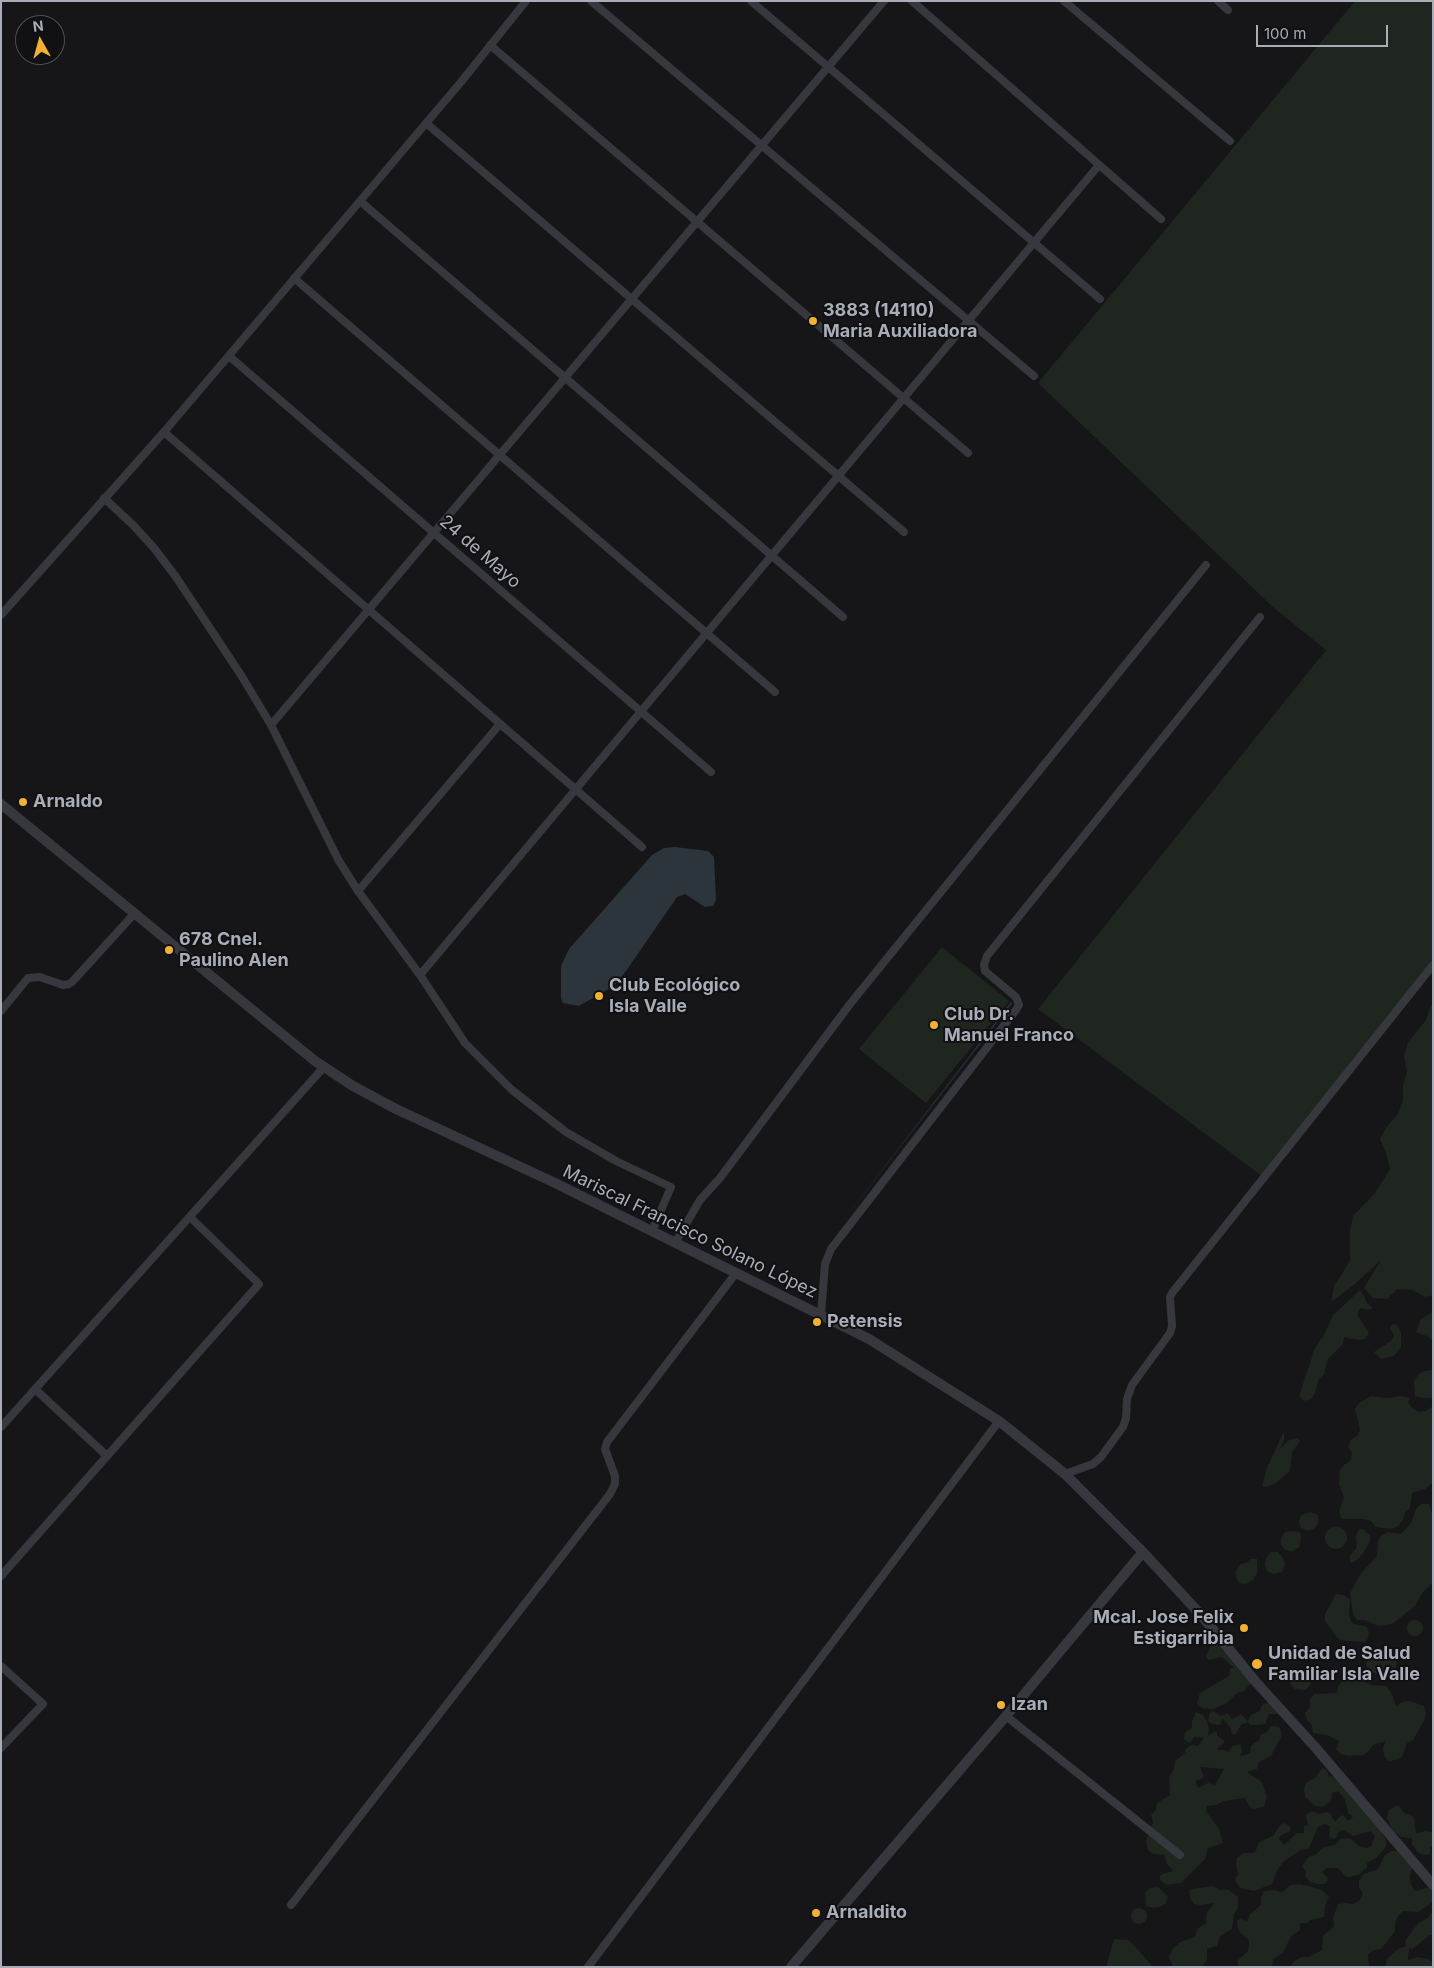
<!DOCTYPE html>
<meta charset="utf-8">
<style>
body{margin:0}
#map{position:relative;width:1434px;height:1968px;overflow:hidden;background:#161618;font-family:Inter,sans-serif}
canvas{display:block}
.frame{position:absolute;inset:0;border:2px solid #a8adb8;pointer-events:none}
.north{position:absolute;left:15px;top:15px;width:50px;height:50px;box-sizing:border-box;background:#111113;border:1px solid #4d4f55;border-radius:50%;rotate:353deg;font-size:14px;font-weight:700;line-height:20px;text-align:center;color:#a8adb8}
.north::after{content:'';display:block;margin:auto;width:18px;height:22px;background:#f2b134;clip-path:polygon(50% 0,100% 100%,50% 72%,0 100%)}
.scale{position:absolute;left:1256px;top:25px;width:132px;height:22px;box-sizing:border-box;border:2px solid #a8adb8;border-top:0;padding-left:6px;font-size:15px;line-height:18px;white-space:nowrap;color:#a8adb8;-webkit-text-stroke:4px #111113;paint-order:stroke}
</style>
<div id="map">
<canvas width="1434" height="1968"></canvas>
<div class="frame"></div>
<div class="north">N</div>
<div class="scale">100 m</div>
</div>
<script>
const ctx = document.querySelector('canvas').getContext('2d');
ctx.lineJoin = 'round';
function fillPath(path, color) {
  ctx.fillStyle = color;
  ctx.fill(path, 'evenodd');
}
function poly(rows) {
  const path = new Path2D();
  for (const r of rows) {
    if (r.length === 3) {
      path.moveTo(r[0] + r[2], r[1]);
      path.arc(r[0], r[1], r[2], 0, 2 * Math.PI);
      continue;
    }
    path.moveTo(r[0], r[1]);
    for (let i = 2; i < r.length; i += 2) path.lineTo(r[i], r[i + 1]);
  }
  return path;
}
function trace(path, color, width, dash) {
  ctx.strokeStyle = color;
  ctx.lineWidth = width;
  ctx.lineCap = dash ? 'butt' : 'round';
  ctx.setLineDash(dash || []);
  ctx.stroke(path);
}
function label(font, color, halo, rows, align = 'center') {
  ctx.font = font + ' Inter,sans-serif';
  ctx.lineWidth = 4;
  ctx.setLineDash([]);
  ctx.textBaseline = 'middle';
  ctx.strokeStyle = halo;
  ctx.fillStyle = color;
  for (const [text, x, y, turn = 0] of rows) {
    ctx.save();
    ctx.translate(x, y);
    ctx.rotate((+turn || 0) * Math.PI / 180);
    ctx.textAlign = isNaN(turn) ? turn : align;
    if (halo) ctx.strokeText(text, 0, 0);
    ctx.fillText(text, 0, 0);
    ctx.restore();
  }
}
fillPath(poly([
 [1355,1,1433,1,1433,960,1262,1176,1038,1009,1326,650,1274,608,1038,383],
 [942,947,1009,1001,926,1103,859,1049],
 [1433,1004,1433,1295,1426,1297,1412,1290,1397,1289,1387,1299,1373,1298,1364,1288,1381,1260,1355,1284,1331,1302,1334,1286,1350,1261,1350,1231,1353,1216,1375,1193,1390,1169,1386,1153,1380,1139,1387,1126,1398,1114,1403,1101,1403,1085,1407,1071,1404,1057,1408,1042,1426,1020,1430,1007],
 [1360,1290,1364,1296,1367,1303,1373,1308,1368,1310,1361,1308,1357,1314,1369,1333,1365,1339,1358,1340,1344,1337,1343,1344,1328,1359,1324,1374,1319,1379,1315,1393,1311,1399,1304,1401,1299,1396,1315,1348,1324,1335,1333,1315],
 [1433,1312,1433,1342,1429,1337,1416,1332,1421,1319],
 [1396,1324,1401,1332,1401,1347,1394,1356,1381,1359,1374,1352,1391,1341,1394,1336,1390,1328,1392,1325],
 [1433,1370,1433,1398,1423,1398,1415,1396,1414,1381,1418,1375,1424,1371],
 [1371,1396,1387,1398,1402,1396,1410,1398,1408,1402,1412,1408,1419,1412,1426,1411,1433,1406,1433,1482,1425,1489,1412,1493,1410,1508,1405,1513,1403,1520,1398,1526,1391,1529,1376,1527,1371,1521,1364,1519,1342,1519,1339,1512,1344,1497,1339,1485,1340,1470,1344,1465,1351,1460,1352,1453,1348,1447,1351,1440,1357,1436,1360,1430,1355,1409,1359,1403],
 [1283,1433,1284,1433,1284,1440,1279,1450,1289,1440,1297,1438,1300,1441,1292,1453,1290,1471,1276,1483,1266,1487,1262,1486,1267,1468],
 [1421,1504,1429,1504,1433,1516,1433,1583,1422,1593,1415,1606,1392,1624,1378,1626,1365,1620,1357,1620,1353,1614,1350,1593,1361,1573,1377,1556,1378,1542,1381,1536,1388,1532,1401,1534,1411,1523,1416,1509],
 [1311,1512,1318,1515,1318,1523,1314,1529,1307,1531,1301,1528,1299,1522,1301,1515],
 [1336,1538,11],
 [1359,1529,1363,1529,1370,1535,1370,1542,1362,1555,1354,1562,1350,1563,1350,1556,1357,1547,1356,1536],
 [1292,1531,1300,1532,1301,1539,1299,1547,1293,1551,1285,1550,1281,1545,1281,1538,1285,1532],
 [1271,1552,1278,1552,1283,1558,1285,1565,1282,1572,1274,1574,1268,1572,1265,1565,1266,1558],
 [1250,1559,1257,1559,1257,1574,1253,1580,1246,1584,1239,1583,1236,1577,1236,1570,1241,1564,1248,1562],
 [1336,1594,1344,1595,1350,1600,1349,1616,1352,1623,1367,1627,1369,1635,1366,1642,1345,1641,1338,1639,1325,1621,1325,1614],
 [1415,1628,8],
 [1214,1636,1251,1683,1244,1691,1237,1693,1227,1703,1213,1709,1202,1708,1197,1703,1200,1693,1229,1676,1230,1669,1233,1667,1222,1657,1209,1660,1206,1657],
 [1374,1648,1386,1649,1393,1653,1397,1660,1396,1667,1392,1673,1378,1674,1371,1672,1366,1666,1368,1652],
 [1299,1674,1308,1674,1311,1677,1311,1684,1306,1690,1295,1689,1290,1684,1292,1678],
 [1350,1677,1358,1677,1371,1685,1386,1686,1391,1692,1396,1706,1402,1702,1410,1701,1424,1706,1426,1714,1424,1721,1413,1740,1407,1743,1402,1757,1395,1760,1388,1761,1384,1755,1383,1748,1386,1741,1373,1745,1369,1751,1363,1755,1348,1756,1341,1754,1336,1749,1339,1741,1327,1735,1313,1733,1312,1725,1307,1720,1305,1713,1310,1707,1310,1700,1314,1694,1337,1693,1338,1686,1343,1680],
 [1270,1702,1280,1714,1269,1714,1265,1724,1254,1725,1250,1725,1248,1722,1241,1725,1236,1734,1232,1734,1230,1727,1222,1718,1221,1724,1217,1725,1210,1723,1208,1720,1210,1713,1213,1711,1221,1716,1228,1713,1232,1719,1241,1714,1248,1721,1251,1715,1261,1710,1261,1707,1263,1704],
 [1196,1712,1203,1715,1207,1722,1209,1729,1208,1736,1214,1732,1217,1732,1217,1736,1224,1740,1224,1743,1218,1747,1218,1750,1225,1750,1228,1752,1233,1746,1240,1744,1242,1751,1240,1756,1246,1755,1250,1753,1251,1746,1260,1739,1260,1735,1267,1732,1271,1726,1278,1727,1281,1730,1281,1737,1271,1756,1259,1762,1257,1769,1247,1772,1262,1782,1267,1797,1264,1807,1253,1809,1250,1807,1244,1798,1224,1801,1217,1805,1207,1806,1206,1811,1219,1829,1223,1843,1208,1848,1205,1859,1181,1883,1166,1885,1160,1880,1160,1876,1162,1874,1173,1871,1166,1863,1165,1855,1153,1854,1149,1851,1147,1848,1146,1841,1153,1822,1151,1815,1156,1810,1157,1803,1170,1795,1169,1777,1173,1771,1176,1760,1185,1753,1185,1750,1191,1745,1198,1746,1204,1738,1194,1737,1190,1743,1184,1739,1185,1732,1192,1728,1192,1721],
 [1200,1767,1224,1769,1215,1785,1208,1783,1198,1788,1195,1781,1201,1779,1204,1776],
 [1322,1768,1326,1769,1329,1776,1336,1777,1380,1830,1386,1840,1386,1847,1376,1858,1367,1863,1367,1867,1359,1875,1348,1877,1345,1876,1338,1868,1327,1868,1322,1872,1328,1878,1327,1881,1324,1884,1317,1884,1310,1882,1305,1876,1306,1873,1302,1866,1308,1857,1315,1855,1324,1847,1335,1845,1340,1839,1344,1838,1351,1839,1360,1847,1367,1848,1371,1846,1375,1836,1371,1831,1353,1836,1343,1830,1339,1832,1336,1838,1333,1839,1329,1837,1330,1826,1324,1824,1318,1827,1309,1848,1301,1850,1283,1862,1277,1871,1272,1884,1254,1891,1240,1888,1236,1882,1235,1878,1238,1875,1236,1865,1237,1858,1243,1853,1255,1853,1259,1842,1273,1836,1281,1824,1285,1823,1291,1827,1290,1831,1280,1836,1279,1839,1284,1845,1297,1833,1304,1833,1304,1826,1308,1825,1306,1815,1312,1811,1319,1814,1326,1812,1330,1813,1335,1822,1339,1817,1343,1815,1348,1821,1353,1817,1348,1813,1345,1799,1338,1791,1332,1793,1331,1801,1323,1807,1315,1806,1305,1797,1304,1789,1306,1783,1316,1777],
 [1395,1806,1399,1806,1404,1813,1411,1815,1414,1818,1416,1833,1427,1831,1433,1833,1433,1846,1429,1847,1431,1851,1429,1854,1426,1855,1419,1853,1412,1845,1412,1838,1401,1837,1392,1830,1387,1817,1389,1810],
 [1391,1851,1398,1851,1412,1868,1410,1877,1411,1884,1415,1891,1430,1887,1433,1889,1433,1901,1430,1904,1418,1912,1403,1911,1398,1916,1395,1923,1395,1931,1386,1943,1381,1949,1374,1950,1368,1954,1369,1967,1290,1967,1294,1961,1302,1957,1309,1957,1322,1950,1323,1936,1334,1926,1333,1918,1338,1904,1346,1903,1353,1904,1360,1900,1363,1894,1359,1887,1359,1880,1364,1874,1378,1869,1385,1855],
 [1299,1884,1320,1889,1329,1896,1325,1906,1324,1917,1310,1920,1307,1923,1300,1923,1300,1930,1291,1936,1283,1953,1273,1959,1272,1967,1239,1967,1237,1961,1248,1951,1249,1943,1249,1940,1240,1933,1237,1926,1237,1920,1241,1919,1247,1922,1250,1914,1261,1905,1261,1898,1264,1891,1275,1890,1282,1892,1291,1885],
 [1213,1886,1220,1890,1229,1890,1238,1897,1238,1908,1234,1914,1232,1929,1220,1936,1217,1946,1207,1949,1207,1960,1202,1967,1173,1967,1169,1957,1172,1950,1180,1942,1195,1937,1197,1929,1206,1923,1207,1912,1214,1903,1201,1905,1194,1904,1190,1898,1189,1891,1192,1889],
 [1158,1887,1168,1896,1166,1903,1160,1907,1153,1908,1146,1906,1145,1893,1150,1888],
 [1139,1916,8],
 [1433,1911,1433,1935,1430,1935,1412,1949,1409,1948,1408,1960,1418,1957,1428,1959,1433,1962,1433,1967,1385,1967,1387,1959,1398,1949,1406,1946,1405,1941,1418,1923,1428,1918],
 [1114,1939,1128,1940,1134,1945,1153,1967,1106,1967]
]), '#1e261f');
fillPath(poly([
 [675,847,708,851,714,857,716,900,713,906,705,907,685,894,677,897,626,971,614,986,579,1006,563,1003,561,998,561,966,569,949,652,855,664,848],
 [1011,1002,1012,1003,828,1240]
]), '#2c353c');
trace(poly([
 [591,1,1034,376],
 [751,1,1100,299],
 [912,1,1161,219],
 [1064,1,1230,141],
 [1218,1,1228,10],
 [490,45,968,453],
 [426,123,904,532],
 [360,201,843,617],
 [294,278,775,692],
 [229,356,711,772],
 [164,432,642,847],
 [104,498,133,525,154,548,176,577,241,675,271,725,339,861,358,891,420,975,465,1043,512,1090,566,1132,616,1161,671,1187,652,1231],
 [1,615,164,432,461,82,526,1],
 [271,725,884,1],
 [358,891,500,724],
 [420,975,1099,165],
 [1,1011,28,978,40,977,63,985,69,984,72,982,134,914],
 [675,1243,700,1200,720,1178,850,1004,1206,565],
 [821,1315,825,1264,831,1249,1016,1010,1019,1005,1016,997,985,971,984,965,987,956,1260,617],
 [35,1389,107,1456],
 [1,1427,324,1067],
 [1065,1474,1093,1464,1101,1457,1123,1427,1126,1418,1127,1399,1132,1385,1170,1333,1172,1326,1170,1297,1172,1293,1433,965],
 [1,1576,259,1284,190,1217],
 [1,1666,43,1704,1,1748],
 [1006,1716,1180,1855],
 [291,1905,610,1494,615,1484,615,1476,605,1449,607,1442,736,1273],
 [588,1967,999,1421]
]), '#37383d', 8);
trace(poly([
 [1,804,315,1061,353,1086,396,1109,553,1182,869,1339,999,1421,1065,1474,1140,1549,1201,1615,1255,1681,1315,1747,1433,1885],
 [791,1967,1006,1716,1143,1552]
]), '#37383d', 10);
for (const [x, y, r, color] of [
 [813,321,5,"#f2b134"],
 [23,802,5,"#f2b134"],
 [169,950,5,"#f2b134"],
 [599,996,5,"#f2b134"],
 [934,1025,5,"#f2b134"],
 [817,1322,5,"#f2b134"],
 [1244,1628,5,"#f2b134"],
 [1257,1664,6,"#f2b134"],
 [1001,1705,5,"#f2b134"],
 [816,1913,5,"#f2b134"]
]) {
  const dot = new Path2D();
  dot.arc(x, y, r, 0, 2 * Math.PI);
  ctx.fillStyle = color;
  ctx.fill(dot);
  trace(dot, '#111113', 2);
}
label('bold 18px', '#a8adb8', '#111113', [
 ["3883 (14110)",823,311],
 ["Maria Auxiliadora",823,332],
 ["Arnaldo",33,802],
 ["678 Cnel.",179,940],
 ["Paulino Alen",179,961],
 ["Club Ecológico",609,986],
 ["Isla Valle",609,1007],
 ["Club Dr.",944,1015],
 ["Manuel Franco",944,1036],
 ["Petensis",827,1322],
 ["Mcal. Jose Felix",1234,1618,"right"],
 ["Estigarribia",1234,1639,"right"],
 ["Unidad de Salud",1268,1654],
 ["Familiar Isla Valle",1268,1675],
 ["Izan",1011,1705],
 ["Arnaldito",826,1913]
], 'left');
label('18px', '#a8adb8', '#111113', [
 ["24 de Mayo",480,552,41],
 ["Mariscal Francisco Solano López",690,1232,26]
]);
</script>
